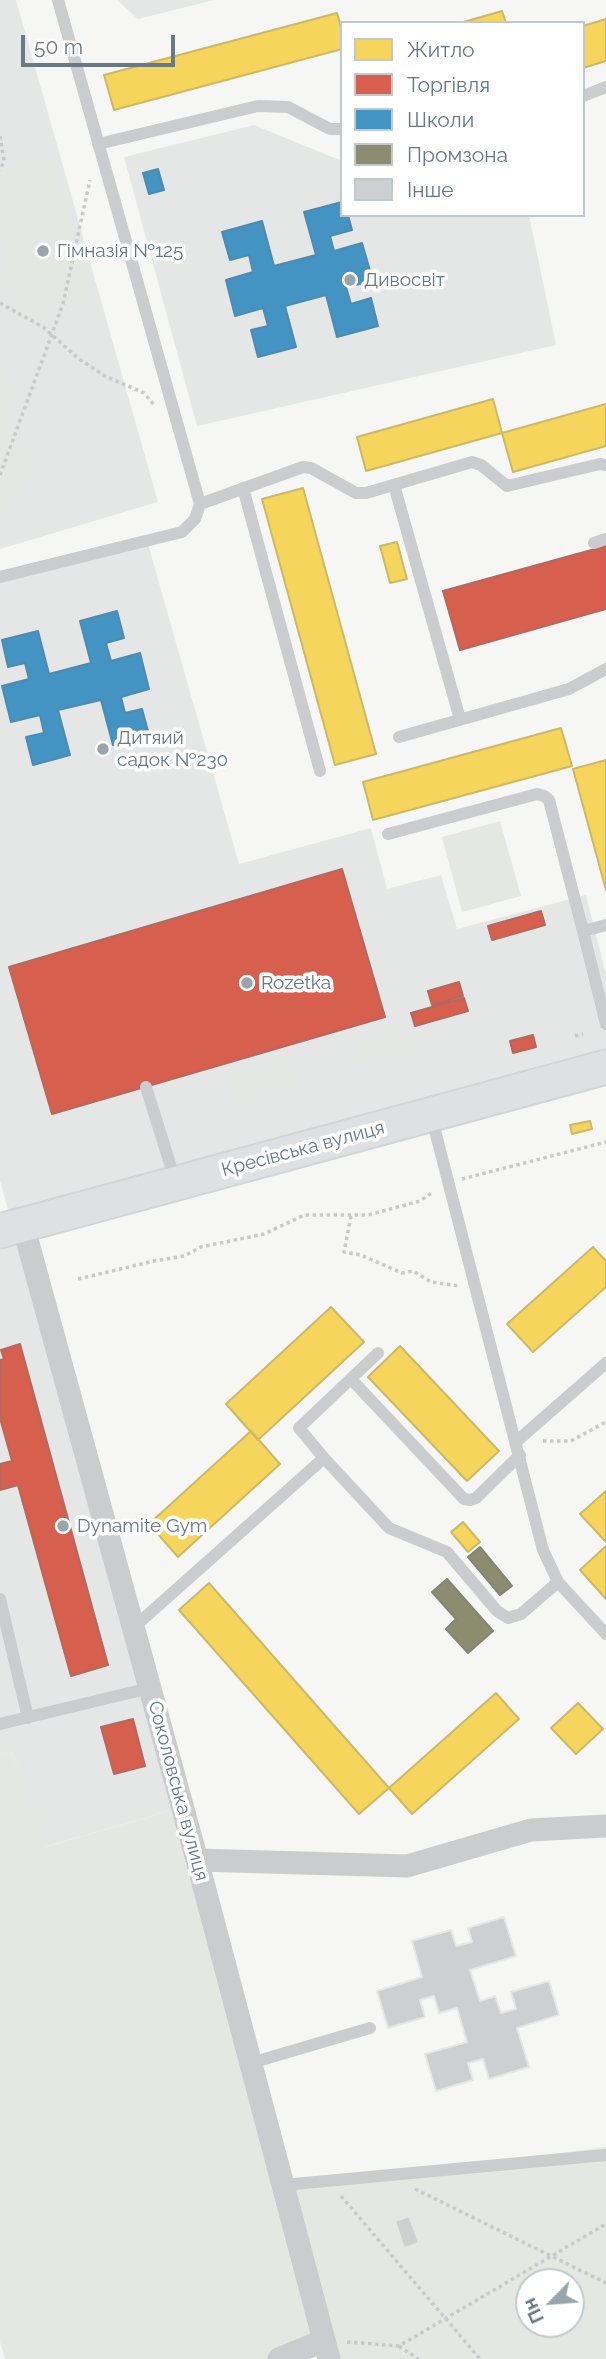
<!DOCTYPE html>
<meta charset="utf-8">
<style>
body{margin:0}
#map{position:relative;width:606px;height:2359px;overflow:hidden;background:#f6f6f5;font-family:Raleway,sans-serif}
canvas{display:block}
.legend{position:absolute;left:340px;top:21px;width:245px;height:196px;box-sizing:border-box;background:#fff;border:2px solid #c2c9ce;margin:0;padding:9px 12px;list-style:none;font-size:21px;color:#677985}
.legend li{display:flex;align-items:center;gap:14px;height:35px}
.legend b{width:35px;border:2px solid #c2c9ce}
.north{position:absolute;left:515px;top:2268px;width:70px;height:70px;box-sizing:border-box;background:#fff;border:2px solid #c2c9ce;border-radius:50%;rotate:245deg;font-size:19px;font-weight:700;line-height:28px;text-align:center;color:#677985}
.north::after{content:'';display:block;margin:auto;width:24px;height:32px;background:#99a5ac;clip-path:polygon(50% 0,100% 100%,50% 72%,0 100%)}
.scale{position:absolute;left:21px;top:35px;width:154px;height:32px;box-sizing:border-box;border:4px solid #677985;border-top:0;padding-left:9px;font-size:21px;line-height:24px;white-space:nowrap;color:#677985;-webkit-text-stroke:5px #fff;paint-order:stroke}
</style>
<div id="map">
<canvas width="606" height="2359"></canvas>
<ul class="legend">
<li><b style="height:19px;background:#f6d55c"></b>Житло</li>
<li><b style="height:19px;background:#d6604d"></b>Торгівля</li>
<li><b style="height:19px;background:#4393c3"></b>Школи</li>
<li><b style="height:19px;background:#8c8c6e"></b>Промзона</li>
<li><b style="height:19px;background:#cdcfd0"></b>Інше</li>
</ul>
<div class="north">Пн</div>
<div class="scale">50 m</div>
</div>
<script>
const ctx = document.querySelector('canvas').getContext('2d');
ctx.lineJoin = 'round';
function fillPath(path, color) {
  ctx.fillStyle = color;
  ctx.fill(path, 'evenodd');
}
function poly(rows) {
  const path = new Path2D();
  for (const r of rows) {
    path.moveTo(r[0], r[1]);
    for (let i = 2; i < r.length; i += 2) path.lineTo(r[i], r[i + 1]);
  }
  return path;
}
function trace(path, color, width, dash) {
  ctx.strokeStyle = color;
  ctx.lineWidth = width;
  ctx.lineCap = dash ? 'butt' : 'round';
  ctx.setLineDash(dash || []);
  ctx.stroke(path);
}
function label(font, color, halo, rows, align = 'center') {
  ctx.font = font + ' Raleway,sans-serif';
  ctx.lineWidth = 7;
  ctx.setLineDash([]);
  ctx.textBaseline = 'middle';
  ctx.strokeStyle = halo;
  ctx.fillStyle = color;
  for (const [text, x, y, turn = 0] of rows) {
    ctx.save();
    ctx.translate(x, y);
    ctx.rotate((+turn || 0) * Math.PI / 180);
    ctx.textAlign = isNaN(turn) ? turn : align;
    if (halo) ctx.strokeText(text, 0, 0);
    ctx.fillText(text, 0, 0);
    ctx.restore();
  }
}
fillPath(poly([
 [0,0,16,0,158,502,0,549],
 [117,0,214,0,138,19],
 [254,125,342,161,342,215,529,215,556,345,197,426,124,157],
 [146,537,239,864,371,828,387,889,441,875,457,929,586,895,606,974,606,1058,10,1217,0,1181,0,578],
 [23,1225,183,1807,44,1847,12,1752,0,1755,0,1231]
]), '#e5e6e6');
fillPath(poly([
 [54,161,91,295,20,314,0,241,0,176],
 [0,368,23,468,21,480,16,490,9,501,0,509],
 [500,821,521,896,462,912,442,837],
 [416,1030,420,1044,361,1061,356,1047],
 [291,1065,295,1079,236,1096,232,1082],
 [12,1752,45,1847,183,1807,283,2184,388,2176,606,2147,606,2359,329,2359,324,2341,279,2359,5,2359,0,2342,0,1755],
 [529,2282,571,2282,571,2324,529,2324]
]), '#e5e8e2');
const homes = poly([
 [502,11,506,23,460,23,502,11],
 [337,13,342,30,342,49,114,110,104,75,337,13],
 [606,19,606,61,583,68,583,26,606,19],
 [493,399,502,433,366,471,357,437,493,399],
 [606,404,606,446,513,472,502,433,606,404],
 [303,488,376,754,335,765,262,499,303,488],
 [397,542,407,579,390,583,380,546,397,542],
 [561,728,572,766,373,820,363,782,561,728],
 [606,760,606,890,573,769,606,760],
 [590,1121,592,1129,572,1134,570,1125,590,1121],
 [593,1247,606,1261,606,1287,533,1352,507,1324,593,1247],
 [331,1307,364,1342,258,1440,226,1404,331,1307],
 [400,1346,499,1451,467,1481,368,1377,400,1346],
 [251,1431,280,1464,178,1557,149,1524,251,1431],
 [606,1491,606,1542,580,1514,606,1491],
 [463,1522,480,1542,468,1552,451,1532,463,1522],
 [606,1546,606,1599,580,1570,606,1546],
 [209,1583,389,1788,359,1814,179,1610,209,1583],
 [496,1693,519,1719,412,1814,389,1788,496,1693],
 [578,1703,603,1729,576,1754,551,1728,578,1703]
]);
fillPath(homes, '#f6d55c');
trace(homes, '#cbb968', 2);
const shops = poly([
 [606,546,606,609,460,650,443,591,606,546],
 [342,869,385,1017,52,1114,9,967,342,869],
 [541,911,545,925,492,940,488,926,541,911],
 [459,982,463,996,432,1005,428,991,459,982],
 [464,998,468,1011,415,1026,411,1013,464,998],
 [533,1035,536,1047,513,1053,510,1041,533,1035],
 [20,1344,108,1665,71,1676,18,1485,0,1490,0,1464,12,1461,0,1418,0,1360,4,1359,1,1350,20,1344],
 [133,1719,145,1766,114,1774,101,1727,133,1719]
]);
fillPath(shops, '#d6604d');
trace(shops, '#b5685e', 2);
const schools = poly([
 [158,169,164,190,149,194,143,173,158,169],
 [342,202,342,215,348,215,352,230,330,236,334,251,362,243,373,281,346,287,351,304,371,298,378,326,337,337,326,295,285,306,296,347,258,357,251,330,268,326,263,308,235,316,226,280,253,272,249,255,230,260,222,232,262,221,274,266,316,255,304,212,342,202],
 [117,611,124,638,106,643,111,661,140,653,149,689,121,697,125,713,142,709,149,735,113,745,101,700,58,710,70,755,33,765,26,737,44,733,40,715,11,722,2,686,29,679,25,663,8,667,2,640,38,631,49,674,91,663,80,621,117,611]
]);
fillPath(schools, '#4393c3');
trace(schools, '#4e8bb0', 2);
const industry = poly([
 [480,1547,512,1586,500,1595,468,1557,480,1547],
 [447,1579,493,1631,468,1653,446,1629,456,1619,432,1592,447,1579]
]);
fillPath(industry, '#8c8c6e');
trace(industry, '#818675', 2);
const building = poly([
 [504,1917,516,1956,470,1970,480,2001,495,1996,501,2013,516,2009,511,1992,549,1981,559,2015,517,2028,529,2067,489,2079,483,2059,468,2063,473,2080,436,2091,425,2054,467,2042,457,2008,439,2013,434,1996,420,2000,425,2017,388,2028,377,1991,422,1977,412,1941,451,1930,456,1946,472,1942,468,1928,504,1917],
 [409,2216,419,2243,404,2248,395,2221,409,2216]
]);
fillPath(building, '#cdcfd0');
trace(building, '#e6e6e5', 2);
const secondary = poly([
 [0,1231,606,1067]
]);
trace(secondary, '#d3d4d5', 37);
trace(poly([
 [0,136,4,161,0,170],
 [0,303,43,327,79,359,105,376,144,393,155,406],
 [0,475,63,304,90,180],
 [575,1036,583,1034],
 [462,1179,606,1142],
 [351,1216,344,1252,361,1255,402,1273,413,1271,431,1282,460,1286],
 [78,1279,154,1261,184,1256,201,1247,264,1234,304,1215,368,1215,420,1201,433,1192],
 [543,1441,571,1441,606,1422],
 [415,2189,606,2283],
 [341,2196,480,2359],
 [347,2342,399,2346,606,2224],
 [399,2346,418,2359]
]), '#c8c9ca', 3.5, [3.5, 3.5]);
trace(poly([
 [583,96,606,87],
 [98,144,258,106,288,107,330,129,342,129],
 [394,485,460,719],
 [243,488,320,771],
 [200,504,303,467,311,468,356,493,366,493,472,462,481,465,507,486,600,464,606,465],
 [594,543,606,539],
 [0,577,182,532,195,519,200,504,58,0],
 [399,737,569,689,606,669],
 [388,834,537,794,544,796,549,800,583,931],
 [606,925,583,931,606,1024],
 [146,1087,176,1183],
 [431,1115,543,1550,558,1582,606,1634],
 [351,1379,464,1499,470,1500,476,1498,520,1455],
 [517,1441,606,1363],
 [324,1458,389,1528,447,1552,497,1611,508,1618,521,1614,558,1582],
 [0,1599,28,1718],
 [133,1628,324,1458,299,1428,378,1353],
 [0,1724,150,1688],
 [251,2063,370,2028],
 [283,2185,606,2155]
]), '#cbcccd', 12);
trace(poly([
 [23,1225,197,1860,329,2359],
 [197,1860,407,1866,531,1830,606,1826],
 [279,2359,323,2341]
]), '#cbcccd', 23);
trace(secondary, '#dfe0e1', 33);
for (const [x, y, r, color] of [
 [43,251,7,"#99a5ac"],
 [350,280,7,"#99a5ac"],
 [103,749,7,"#99a5ac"],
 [247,983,7,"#99a5ac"],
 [63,1526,7,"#99a5ac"]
]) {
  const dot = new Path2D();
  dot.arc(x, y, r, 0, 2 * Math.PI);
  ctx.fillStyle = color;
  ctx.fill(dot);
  trace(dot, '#fff', 2.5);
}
label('19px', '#677985', '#fff', [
 ["Гімназія №125",57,251],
 ["Дивосвіт",364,280],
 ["Дитяий",117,738],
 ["садок №230",117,760],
 ["Rozetka",261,983],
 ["Dynamite Gym",77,1526]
], 'left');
label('19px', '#677985', '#fff', [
 ["Кресівська вулиця",303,1149,-15],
 ["Соколовська вулиця",178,1791,75]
]);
</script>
